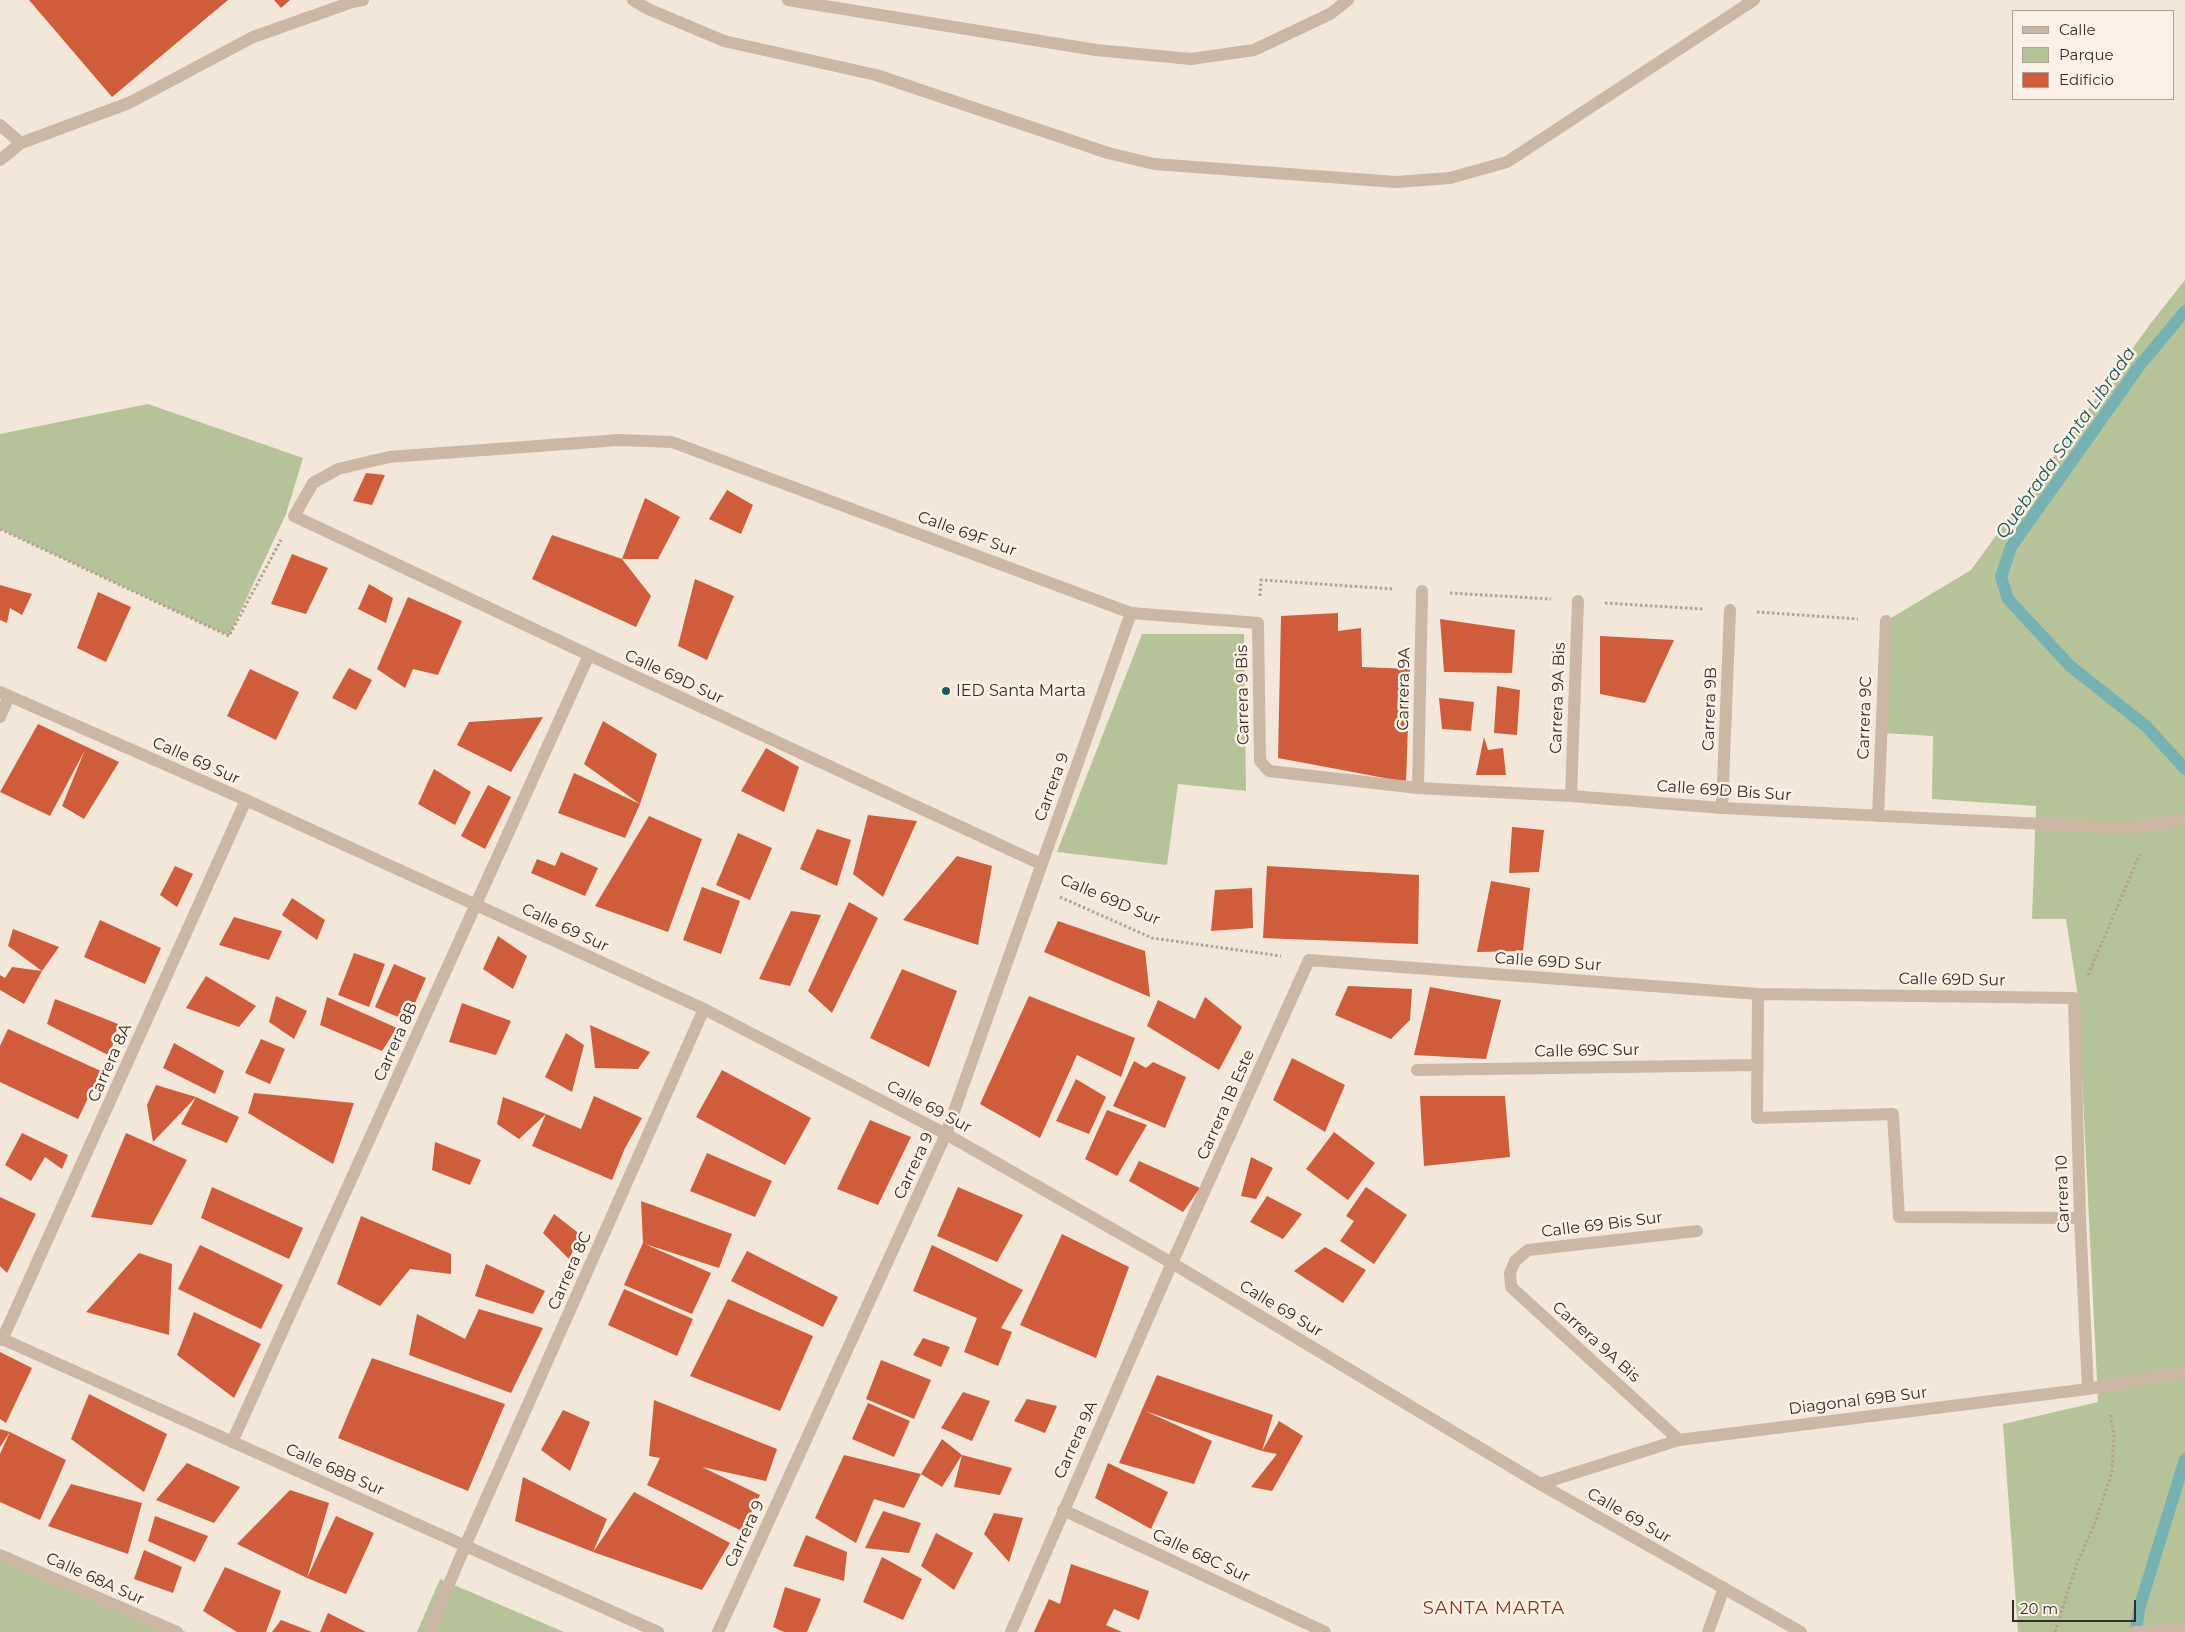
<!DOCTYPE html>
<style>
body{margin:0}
#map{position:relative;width:2185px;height:1632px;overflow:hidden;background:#f3e7d9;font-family:Montserrat,sans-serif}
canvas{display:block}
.legend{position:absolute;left:2012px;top:10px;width:162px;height:90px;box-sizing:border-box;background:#fbf1e6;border:1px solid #ada29a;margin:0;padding:6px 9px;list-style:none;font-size:15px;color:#372c27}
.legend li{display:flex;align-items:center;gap:10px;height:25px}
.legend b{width:25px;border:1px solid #ada29a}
.scale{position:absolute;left:2012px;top:1600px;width:124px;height:22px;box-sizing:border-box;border:2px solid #372c27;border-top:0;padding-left:6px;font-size:15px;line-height:18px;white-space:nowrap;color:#372c27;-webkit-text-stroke:4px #fbf1e6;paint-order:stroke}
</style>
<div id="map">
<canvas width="2185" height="1632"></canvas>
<ul class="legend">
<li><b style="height:6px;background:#ccb6a4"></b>Calle</li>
<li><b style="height:14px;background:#b6c398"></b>Parque</li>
<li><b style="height:14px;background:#cf5d3c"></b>Edificio</li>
</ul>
<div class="scale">20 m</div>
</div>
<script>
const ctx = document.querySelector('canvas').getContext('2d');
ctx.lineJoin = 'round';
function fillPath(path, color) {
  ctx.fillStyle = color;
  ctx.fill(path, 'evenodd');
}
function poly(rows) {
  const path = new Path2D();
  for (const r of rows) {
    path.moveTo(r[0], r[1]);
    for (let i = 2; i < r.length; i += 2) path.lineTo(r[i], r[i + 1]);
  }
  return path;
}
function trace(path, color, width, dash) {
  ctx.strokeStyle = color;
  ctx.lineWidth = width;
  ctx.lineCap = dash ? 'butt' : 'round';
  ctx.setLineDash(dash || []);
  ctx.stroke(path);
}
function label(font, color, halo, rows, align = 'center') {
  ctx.font = font + ' Montserrat,sans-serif';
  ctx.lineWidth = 5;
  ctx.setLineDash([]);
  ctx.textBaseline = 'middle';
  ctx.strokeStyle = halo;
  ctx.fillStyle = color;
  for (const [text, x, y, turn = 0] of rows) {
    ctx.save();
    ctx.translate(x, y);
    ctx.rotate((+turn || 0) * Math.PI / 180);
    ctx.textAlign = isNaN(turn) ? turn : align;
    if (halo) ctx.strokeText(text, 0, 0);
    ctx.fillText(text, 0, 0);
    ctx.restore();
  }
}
fillPath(poly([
 [2185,280,2185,1632,2018,1632,2003,1424,2098,1402,2078,996,2066,919,2032,919,2036,806,1932,799,1933,736,1881,733,1886,621,1971,570,2151,323],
 [148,404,303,458,286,514,229,636,0,529,0,434],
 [1142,634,1244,634,1246,791,1178,784,1167,865,1057,852],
 [0,1552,186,1632,0,1632],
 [440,1579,564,1632,417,1632]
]), '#b6c398');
trace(poly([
 [2185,311,2140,365,2011,547,2001,577,2008,599,2070,666,2146,726,2185,769],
 [2136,1632,2139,1609,2185,1459]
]), '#76b1b3', 12);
fillPath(poly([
 [29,0,228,0,112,97],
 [274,0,290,0,281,8],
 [366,473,385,475,372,505,353,501],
 [727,490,753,505,741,534,709,519],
 [645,498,680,517,658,559,622,559],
 [552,535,622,559,651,596,636,627,532,579],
 [292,554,328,568,306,614,271,604],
 [695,579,734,596,707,660,678,646],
 [369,584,393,598,386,623,358,609],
 [0,585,32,594,22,615,10,608,7,623,0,620],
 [98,592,131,607,106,662,77,648],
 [408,597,462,621,438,675,413,669,405,688,377,669],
 [1338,613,1338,631,1361,628,1362,667,1410,669,1406,782,1278,758,1281,616],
 [1440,619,1515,630,1512,673,1444,672],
 [1600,636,1674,640,1645,703,1600,694],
 [349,668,372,680,356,710,332,698],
 [250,669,299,692,276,740,227,716],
 [1497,686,1520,690,1517,735,1494,733],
 [1439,698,1474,702,1471,731,1442,729],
 [543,717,511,772,457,745,469,722],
 [603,721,657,754,640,804,625,838,558,813,574,773,640,804,584,764],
 [38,724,119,762,84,819,62,806,85,750,50,816,0,792],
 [1484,737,1488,750,1503,748,1506,775,1476,775],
 [766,748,799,767,784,812,741,791],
 [434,769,471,792,455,825,418,804],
 [488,785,511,797,485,849,461,836],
 [868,815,917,821,883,897,853,874],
 [649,816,702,839,668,932,595,906],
 [1512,827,1544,830,1539,872,1509,873],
 [817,829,851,840,837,886,800,869],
 [738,833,772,848,750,900,716,885],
 [561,852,598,868,585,896,531,873,537,859,555,866],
 [957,856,992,866,978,945,903,920],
 [175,866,193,874,177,907,160,895],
 [1267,866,1419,875,1418,944,1263,938],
 [1491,881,1530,888,1523,951,1477,952],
 [702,887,740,901,721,954,683,940],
 [1252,888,1253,928,1211,931,1215,890],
 [292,898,325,920,317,940,282,915],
 [849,902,878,918,832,1013,808,991],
 [791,911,821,915,790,986,759,979],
 [234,917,282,931,269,960,219,945],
 [100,920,161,948,145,984,84,957],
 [1058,921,1145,951,1150,997,1044,952],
 [13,929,59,947,42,971,8,946],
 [498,936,527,956,513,989,483,969],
 [354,953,385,964,369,1007,338,995],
 [394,964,426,978,407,1021,375,1007],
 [12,967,42,971,24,1004,0,990,0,975,5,978],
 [902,969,957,991,929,1067,870,1038],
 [206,976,256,1006,239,1027,186,1008],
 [1348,986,1412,989,1410,1020,1391,1039,1335,1015],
 [1430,987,1501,1000,1486,1059,1414,1055],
 [276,996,307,1011,294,1039,269,1022],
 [1029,996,1135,1038,1121,1077,1077,1055,1040,1138,980,1104],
 [327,997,397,1028,382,1051,320,1025],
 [1205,997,1242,1027,1219,1070,1147,1026,1158,1000,1195,1019],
 [55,999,118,1024,110,1056,47,1024],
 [462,1003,511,1021,496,1055,449,1042],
 [590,1025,650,1052,638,1069,595,1068],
 [8,1029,101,1071,78,1119,0,1082,0,1046],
 [566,1033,584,1045,572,1092,545,1077],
 [261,1039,285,1049,270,1084,245,1073],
 [174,1043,224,1071,215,1094,163,1068],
 [1292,1058,1345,1085,1325,1132,1273,1100],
 [1134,1061,1146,1068,1153,1062,1186,1077,1165,1128,1113,1106],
 [722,1070,811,1118,785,1165,696,1117],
 [1076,1079,1106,1097,1089,1134,1056,1121],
 [156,1085,196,1097,239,1117,227,1143,181,1124,196,1097,153,1142,147,1105],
 [254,1093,354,1103,333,1164,248,1113],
 [594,1096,642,1118,625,1148,612,1180,532,1146,546,1114,581,1129],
 [1420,1096,1505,1096,1510,1157,1424,1166],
 [503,1097,546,1114,519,1139,497,1124],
 [1107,1110,1147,1125,1117,1176,1085,1159],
 [870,1120,911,1137,878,1205,837,1189],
 [1334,1132,1375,1163,1348,1200,1306,1169],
 [22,1133,68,1155,62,1169,45,1157,31,1181,5,1165],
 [126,1133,187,1160,152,1225,91,1217],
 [435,1142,481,1160,470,1185,432,1170],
 [707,1153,772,1181,755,1217,690,1191],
 [1251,1157,1273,1168,1256,1199,1241,1196],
 [1139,1161,1200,1188,1183,1212,1129,1181],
 [212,1187,303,1228,289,1259,201,1218],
 [958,1187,1023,1215,997,1262,937,1236],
 [1366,1187,1407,1215,1374,1264,1340,1241,1354,1221,1346,1216],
 [1267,1196,1302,1214,1283,1239,1250,1222],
 [0,1197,36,1214,7,1273,0,1266],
 [641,1201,732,1234,719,1268,645,1244,711,1273,692,1314,624,1285,643,1243],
 [554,1214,581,1235,569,1259,543,1233],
 [361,1216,451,1254,451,1274,410,1269,380,1306,337,1284],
 [1062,1234,1129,1267,1096,1358,1020,1325],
 [200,1245,283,1285,261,1329,178,1289],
 [932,1245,1023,1290,1001,1328,1012,1332,998,1366,964,1352,977,1318,913,1291],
 [1325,1247,1366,1270,1343,1303,1294,1271],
 [747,1251,838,1297,823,1327,731,1281],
 [139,1253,172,1264,169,1335,86,1312],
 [486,1264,545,1291,533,1314,475,1296],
 [624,1289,693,1319,677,1356,608,1325],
 [728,1299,813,1336,780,1411,690,1376],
 [479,1309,543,1328,511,1393,409,1355,417,1314,465,1339],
 [194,1312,261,1344,234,1398,177,1355],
 [923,1338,950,1347,941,1367,913,1355],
 [0,1352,32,1368,6,1423,0,1419],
 [372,1358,505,1404,468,1491,338,1438],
 [881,1360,931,1380,914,1419,866,1399],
 [1157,1375,1273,1415,1262,1451,1145,1411,1212,1441,1194,1484,1119,1463],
 [963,1392,990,1401,972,1441,941,1428],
 [89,1394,167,1434,144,1492,71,1439],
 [1027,1399,1057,1406,1045,1433,1014,1421],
 [654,1400,777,1449,766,1481,702,1467,760,1495,742,1531,647,1485,660,1458,649,1456],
 [868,1403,910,1421,894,1457,852,1439],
 [563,1410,590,1422,570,1471,541,1450],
 [1279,1421,1303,1436,1272,1491,1251,1487,1277,1454,1262,1451],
 [0,1429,10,1432,66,1460,40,1520,0,1502,0,1454,10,1432,0,1447],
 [942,1439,962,1455,942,1487,921,1474],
 [844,1455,921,1474,904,1508,874,1499,856,1543,815,1518],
 [962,1455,1012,1468,1000,1495,954,1487],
 [187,1463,240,1487,214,1523,156,1500],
 [1108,1463,1168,1492,1151,1529,1095,1498],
 [523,1477,607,1519,593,1552,515,1521],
 [71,1484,142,1503,128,1554,48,1526],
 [290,1490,329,1503,307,1578,336,1516,374,1533,346,1594,307,1578,237,1544],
 [634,1492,730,1543,702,1590,593,1552],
 [883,1511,921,1523,909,1553,865,1548],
 [994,1513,1023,1518,1009,1562,984,1534],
 [155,1516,208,1536,195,1562,148,1541],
 [936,1533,973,1553,954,1590,921,1566],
 [806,1535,847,1552,844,1581,793,1566],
 [144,1550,182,1567,173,1593,134,1579],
 [882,1557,922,1579,903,1620,863,1602],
 [1071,1564,1149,1591,1139,1620,1114,1609,1106,1625,1122,1632,1034,1632,1049,1599,1060,1604],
 [225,1567,281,1591,266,1632,237,1632,203,1611],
 [785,1587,821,1599,807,1632,784,1632,773,1627],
 [328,1613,366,1632,320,1632],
 [281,1620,312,1632,272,1632]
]), '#cf5d3c');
trace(poly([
 [0,529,229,636,281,540],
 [1450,593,1551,599],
 [1260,596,1261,580,1394,589],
 [1605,603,1703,609],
 [1757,612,1858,619],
 [1060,897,1152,938,1281,956],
 [2088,975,2140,854],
 [2055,1632,2077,1563,2095,1523,2112,1473,2114,1435,2110,1413]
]), '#b8a08f', 3, [2.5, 2.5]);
trace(poly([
 [633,0,648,9,724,41,876,75,1108,153,1154,164,1396,182,1450,178,1507,162,1754,0]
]), '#ccb6a4', 12);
trace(poly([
 [788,0,1096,50,1191,59,1254,50,1330,14,1348,0],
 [0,125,21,143],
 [0,160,21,143,129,103,253,37,352,2,363,0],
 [0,717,9,696],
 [1418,788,1422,591],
 [1571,796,1578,601],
 [1722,808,1730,610],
 [1878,816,1886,621],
 [1041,864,589,655,294,516,313,483,338,469,389,457,619,440,672,442,1131,613,1258,623,1260,761,1269,771,1418,788,1571,796,1722,808,2124,828,2185,820],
 [1758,994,1757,1118,1893,1114,1899,1217,2080,1218],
 [1417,1070,1756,1065],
 [2,1340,246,800],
 [1679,1440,1511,1287,1510,1273,1515,1261,1528,1250,1697,1231],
 [232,1442,589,655],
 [1540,1484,1679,1440,2088,1389,2185,1372],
 [1063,1510,1325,1632],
 [0,1555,177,1632],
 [429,1632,465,1546,704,1009],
 [718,1632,946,1134,1131,613],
 [1011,1632,1172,1263,1309,960,1758,994,2074,998,2080,1218,2088,1389],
 [1708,1632,1724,1588],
 [2135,1632,2185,1629]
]), '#ccb6a4', 12);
trace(poly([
 [0,692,246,800,704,1009,946,1134,1172,1263,1540,1484,1801,1632],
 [0,1338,658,1632]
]), '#ccb6a4', 12);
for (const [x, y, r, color] of [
 [946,691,5,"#19595c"]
]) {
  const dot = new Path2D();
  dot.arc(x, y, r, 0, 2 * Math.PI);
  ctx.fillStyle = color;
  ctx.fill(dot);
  trace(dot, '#fbf1e6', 2);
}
label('16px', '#372c27', '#fbf1e6', [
 ["Calle 69F Sur",967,534,20],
 ["Calle 69D Sur",674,677,25],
 ["Carrera 9A",1404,689,-89],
 ["Carrera 9 Bis",1243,695,-91],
 ["Carrera 9A Bis",1558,698,-88],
 ["Carrera 9B",1710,709,-88],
 ["Carrera 9C",1865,718,-88],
 ["Calle 69 Sur",196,761,24],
 ["Carrera 9",1052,787,-70],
 ["Calle 69D Bis Sur",1724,791,4],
 ["Calle 69D Sur",1110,900,23],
 ["Calle 69 Sur",565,928,25],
 ["Calle 69D Sur",1548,962,4],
 ["Calle 69D Sur",1952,980,1],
 ["Carrera 8B",396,1042,-66],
 ["Calle 69C Sur",1587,1051,-1],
 ["Carrera 8A",110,1063,-66],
 ["Carrera 1B Este",1226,1105,-66],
 ["Calle 69 Sur",929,1107,28],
 ["Carrera 9",914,1166,-65],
 ["Carrera 10",2063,1194,-92],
 ["Calle 69 Bis Sur",1602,1225,-7],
 ["Carrera 8C",570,1271,-66],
 ["Calle 69 Sur",1281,1309,31],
 ["Carrera 9A Bis",1596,1342,42],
 ["Diagonal 69B Sur",1858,1401,-7],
 ["Carrera 9A",1076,1440,-66],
 ["Calle 68B Sur",335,1470,24],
 ["Calle 69 Sur",1629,1516,30],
 ["Carrera 9",745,1534,-65],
 ["Calle 68C Sur",1201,1556,25],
 ["Calle 68A Sur",95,1579,24]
]);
label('16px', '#372c27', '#fbf1e6', [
 ["IED Santa Marta",956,691]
], 'left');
label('italic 18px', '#19595c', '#fbf1e6', [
 ["Quebrada Santa Librada",2066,443,-55]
]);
ctx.letterSpacing = '1px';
label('18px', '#8c3319', '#fbf1e6', [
 ["SANTA MARTA",1494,1609]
]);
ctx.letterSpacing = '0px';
</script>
